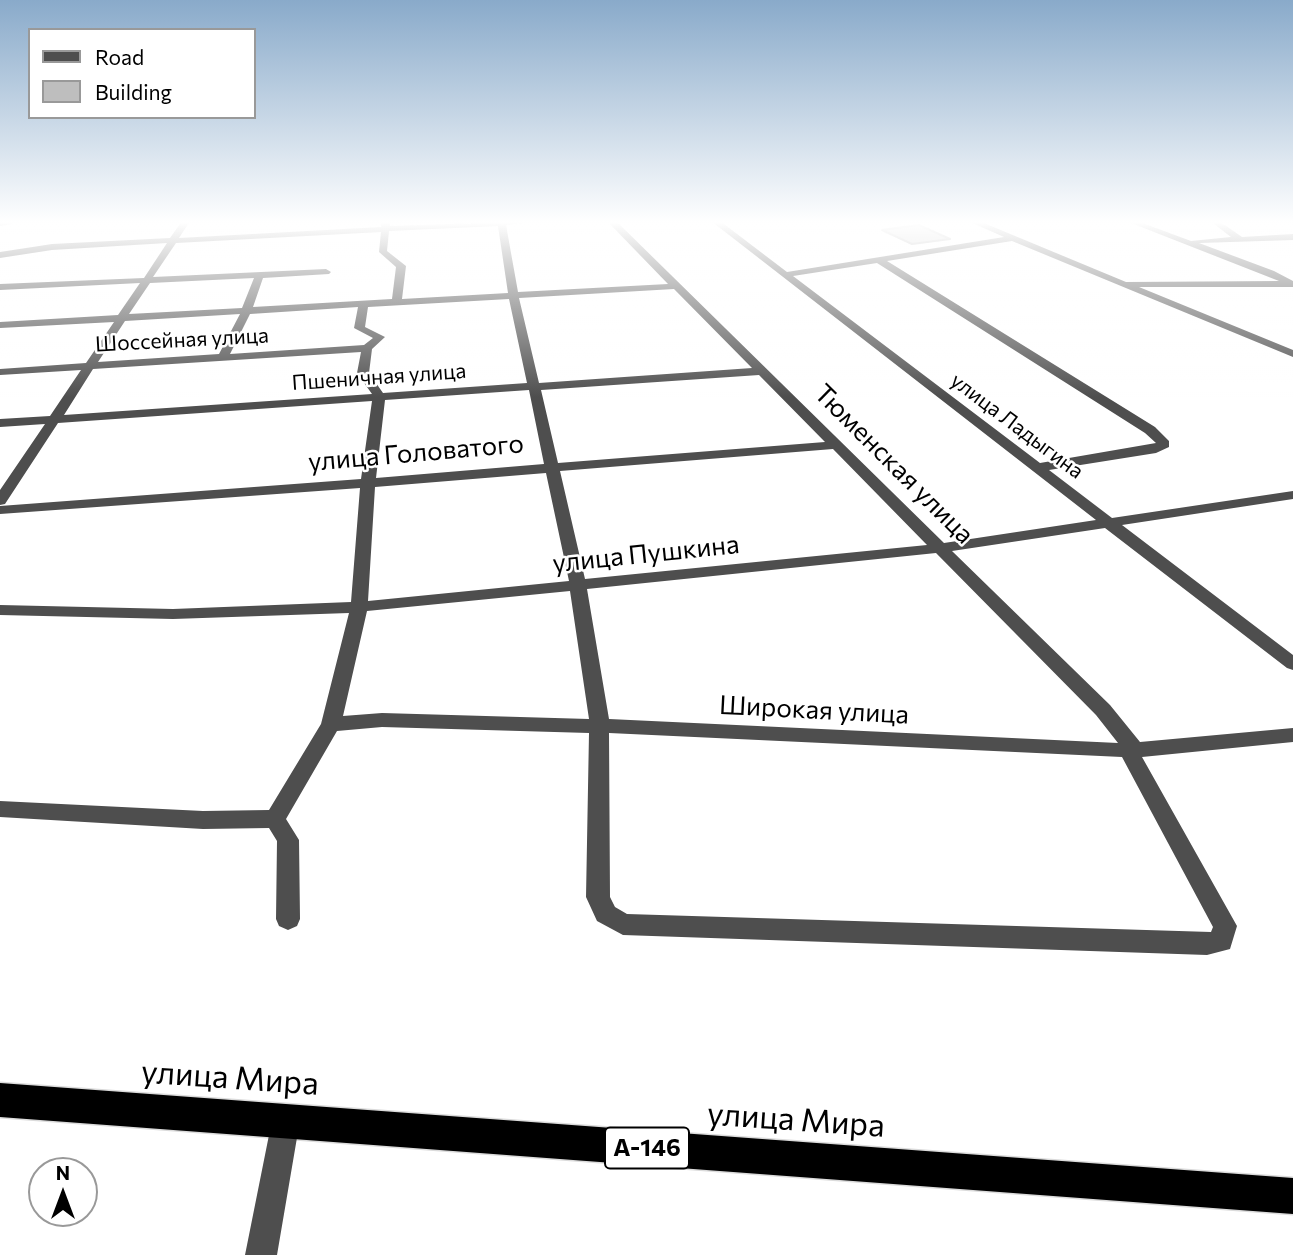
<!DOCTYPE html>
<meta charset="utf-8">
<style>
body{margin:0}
#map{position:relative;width:1293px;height:1255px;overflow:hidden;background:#fff;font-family:Commissioner,sans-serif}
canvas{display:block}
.legend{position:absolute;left:28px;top:28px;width:228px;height:91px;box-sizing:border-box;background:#fff;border:2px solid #999;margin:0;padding:9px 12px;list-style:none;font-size:21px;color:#000}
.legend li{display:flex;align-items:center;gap:14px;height:35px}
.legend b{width:35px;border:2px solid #999}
.north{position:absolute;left:28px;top:1157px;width:70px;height:70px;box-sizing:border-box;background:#fff;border:2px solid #999;border-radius:50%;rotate:0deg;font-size:19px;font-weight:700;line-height:28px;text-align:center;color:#000}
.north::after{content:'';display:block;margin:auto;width:24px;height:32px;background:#000;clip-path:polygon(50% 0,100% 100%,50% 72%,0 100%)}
</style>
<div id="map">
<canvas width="1293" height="1255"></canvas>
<ul class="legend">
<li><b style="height:9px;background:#4e4e4e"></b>Road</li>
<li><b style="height:19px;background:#bebebe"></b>Building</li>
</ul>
<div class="north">N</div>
</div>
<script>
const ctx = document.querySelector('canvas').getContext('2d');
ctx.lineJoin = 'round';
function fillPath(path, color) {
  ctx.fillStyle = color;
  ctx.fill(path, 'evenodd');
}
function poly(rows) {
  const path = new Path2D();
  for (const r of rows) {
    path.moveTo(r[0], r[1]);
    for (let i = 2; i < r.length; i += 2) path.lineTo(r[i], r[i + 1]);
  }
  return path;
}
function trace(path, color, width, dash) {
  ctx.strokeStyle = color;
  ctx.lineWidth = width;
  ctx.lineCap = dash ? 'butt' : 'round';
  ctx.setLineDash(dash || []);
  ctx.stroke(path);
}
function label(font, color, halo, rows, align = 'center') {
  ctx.font = font + ' Commissioner,sans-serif';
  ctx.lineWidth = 5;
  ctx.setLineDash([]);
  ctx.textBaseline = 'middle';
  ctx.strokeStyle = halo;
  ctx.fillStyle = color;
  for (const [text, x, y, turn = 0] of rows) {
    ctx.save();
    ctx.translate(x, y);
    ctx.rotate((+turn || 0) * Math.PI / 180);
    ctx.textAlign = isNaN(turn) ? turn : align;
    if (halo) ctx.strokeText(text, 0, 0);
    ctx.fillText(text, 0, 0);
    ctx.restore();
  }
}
const building = poly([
 [919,225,950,239,912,244,882,230,919,225]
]);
fillPath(building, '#bebebe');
trace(building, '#929292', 2);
const highway = poly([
 [0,1083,1293,1178,1293,1214,0,1117,0,1083]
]);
trace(highway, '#dbdbdb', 3);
fillPath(poly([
 [182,221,190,221,179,238,381,227,382,221,390,221,390,226,540,221,506,225,518,292,668,284,607,221,616,221,944,543,1096,520,711,221,720,221,787,272,1004,237,968,221,979,221,1126,282,1279,281,1126,221,1137,221,1191,241,1231,237,1210,221,1219,221,1242,237,1293,234,1293,240,1199,243,1274,271,1293,281,1293,287,1139,287,1293,350,1293,357,1012,241,887,261,1155,427,1169,441,1169,447,1156,453,1049,470,1112,518,1293,491,1293,499,1122,525,1293,655,1293,670,1287,668,1105,528,952,551,1110,705,1140,742,1293,728,1293,742,1142,757,1237,926,1230,949,1207,955,623,935,597,921,586,897,589,733,382,727,337,731,286,819,299,840,300,919,297,926,288,930,279,926,276,919,277,841,269,828,203,829,0,817,0,801,203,811,269,810,321,724,349,613,173,619,0,615,0,605,173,609,351,602,360,488,0,514,0,506,361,479,372,401,58,423,5,504,0,505,0,490,45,424,0,427,0,419,50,416,81,370,0,375,0,369,86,363,114,322,0,328,0,322,118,315,140,283,0,290,0,284,144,278,167,243,52,250,0,258,0,252,52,244,170,238,182,221],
 [498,226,508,293,402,299,406,266,387,251,389,231,498,226],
 [381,232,379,252,396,267,392,299,253,307,263,278,329,274,331,272,326,269,153,277,176,243,381,232],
 [877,263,1145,433,1156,443,1040,463,793,276,877,263],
 [254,278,242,308,129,314,150,283,254,278],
 [674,289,752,368,539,383,519,298,674,289],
 [509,299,527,383,383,393,369,373,372,349,385,337,365,327,368,307,509,299],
 [358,307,354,328,373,338,364,345,230,354,250,314,358,307],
 [240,314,219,354,98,362,125,321,240,314],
 [361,352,357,373,372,394,64,415,93,369,361,352],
 [759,375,825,442,558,463,541,390,759,375],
 [529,390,544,464,376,478,385,400,529,390],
 [833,449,927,545,585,579,560,471,833,449],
 [546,473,569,581,368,601,375,487,546,473],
 [936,553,1096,715,1118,743,609,719,587,589,936,553],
 [570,591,589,719,382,713,343,716,367,611,570,591],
 [609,733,1122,757,1213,927,1211,932,627,914,615,907,610,897,609,733],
 [0,222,8,222,12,224,0,226,0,222],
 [286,1106,296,1110,300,1120,277,1255,245,1255,272,1120,276,1110,286,1106]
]), '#4e4e4e');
fillPath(highway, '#000');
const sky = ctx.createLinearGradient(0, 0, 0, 397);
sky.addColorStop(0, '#89aaca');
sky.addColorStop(0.56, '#fff');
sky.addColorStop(1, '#ffffff00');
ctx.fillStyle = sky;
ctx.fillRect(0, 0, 1293, 397);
label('21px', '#000', '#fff', [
 ["Шоссейная улица",182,340,-3],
 ["Пшеничная улица",379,377,-4],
 ["улица Ладыгина",1017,426,37]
]);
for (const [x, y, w] of [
 [647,1148,84]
]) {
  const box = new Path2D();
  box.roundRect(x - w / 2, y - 20.5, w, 41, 5);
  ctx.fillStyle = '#fff';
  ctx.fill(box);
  trace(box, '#000', 2);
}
label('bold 24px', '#000', null, [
 ["А-146",647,1148]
]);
label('26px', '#000', '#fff', [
 ["улица Головатого",416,453,-5],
 ["Тюменская улица",894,464,45],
 ["улица Пушкина",646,554,-6],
 ["Широкая улица",814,710,3]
]);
label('32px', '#000', '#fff', [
 ["улица Мира",230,1078,4],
 ["улица Мира",796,1120,4]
]);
</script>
